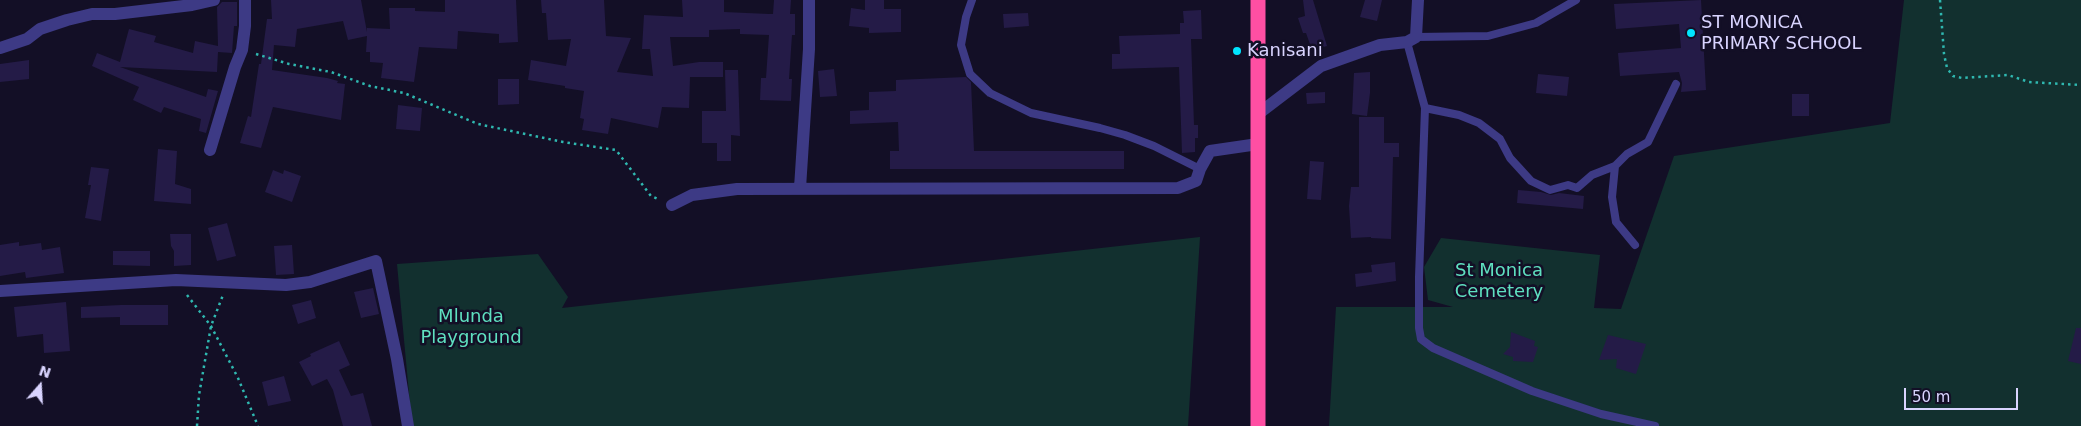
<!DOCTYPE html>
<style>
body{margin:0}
#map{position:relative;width:2081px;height:426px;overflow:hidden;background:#130f26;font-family:"DejaVu Sans",sans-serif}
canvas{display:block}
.north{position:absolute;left:15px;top:361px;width:50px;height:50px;-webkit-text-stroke:4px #130f26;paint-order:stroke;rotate:19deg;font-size:14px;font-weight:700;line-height:20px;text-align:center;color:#d9d4ff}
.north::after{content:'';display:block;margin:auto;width:18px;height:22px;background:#d9d4ff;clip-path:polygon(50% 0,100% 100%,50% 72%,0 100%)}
.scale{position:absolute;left:1904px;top:388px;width:114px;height:22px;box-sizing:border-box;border:2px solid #d9d4ff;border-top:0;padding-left:6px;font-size:15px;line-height:18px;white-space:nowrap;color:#d9d4ff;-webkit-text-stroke:4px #130f26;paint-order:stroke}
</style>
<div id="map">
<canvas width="2081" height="426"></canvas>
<div class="north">N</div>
<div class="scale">50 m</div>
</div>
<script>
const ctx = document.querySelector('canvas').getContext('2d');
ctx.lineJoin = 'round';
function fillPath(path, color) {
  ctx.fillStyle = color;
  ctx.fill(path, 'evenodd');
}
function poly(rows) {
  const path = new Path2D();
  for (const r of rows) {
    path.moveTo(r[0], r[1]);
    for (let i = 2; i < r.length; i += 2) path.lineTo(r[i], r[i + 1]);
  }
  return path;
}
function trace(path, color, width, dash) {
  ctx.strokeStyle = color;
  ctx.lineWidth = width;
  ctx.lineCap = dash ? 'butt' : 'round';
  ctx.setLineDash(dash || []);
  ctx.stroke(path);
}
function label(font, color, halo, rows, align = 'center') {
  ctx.font = font + ' "DejaVu Sans",sans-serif';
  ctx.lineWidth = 5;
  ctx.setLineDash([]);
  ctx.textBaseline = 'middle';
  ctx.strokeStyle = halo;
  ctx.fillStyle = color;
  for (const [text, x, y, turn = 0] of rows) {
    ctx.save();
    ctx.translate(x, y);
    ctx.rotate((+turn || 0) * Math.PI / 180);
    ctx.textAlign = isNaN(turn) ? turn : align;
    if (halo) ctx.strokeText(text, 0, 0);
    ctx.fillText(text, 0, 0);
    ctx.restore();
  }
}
fillPath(poly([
 [1904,0,2081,0,2081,426,1329,426,1336,307,1453,307,1428,300,1424,267,1441,238,1600,255,1594,308,1621,309,1674,156,1890,123],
 [1200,237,1188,426,412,426,397,264,538,254,568,297,562,308]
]), '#12302f');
fillPath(poly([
 [271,0,361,0,367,32,367,28,390,29,389,8,415,8,415,11,445,12,445,0,516,0,518,42,499,43,499,34,458,31,457,49,419,47,414,82,381,78,383,63,370,62,370,52,366,52,367,36,348,40,343,21,297,29,295,47,274,45,272,70,327,78,338,81,337,83,345,84,341,120,273,107,261,148,240,143,248,116,251,117,259,64,261,64,267,19,272,19],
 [541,0,604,0,606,36,631,38,617,72,653,76,650,49,642,49,644,15,683,17,682,0,724,0,724,12,769,14,773,14,774,0,791,0,790,14,795,14,795,35,792,35,789,79,792,79,791,101,760,100,761,78,766,78,769,35,740,34,740,29,709,30,709,37,670,37,673,66,699,62,723,62,723,77,690,77,689,108,662,107,658,128,611,118,608,134,582,130,584,119,580,118,584,91,565,88,565,86,528,80,531,60,566,66,571,39,548,40,546,13,542,13],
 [865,0,884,0,884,9,901,9,901,32,869,33,869,28,849,26,851,8,865,10],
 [1303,0,1313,0,1327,46,1312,50,1306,33,1303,33,1298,18,1305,16],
 [1365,0,1382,0,1377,21,1360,17],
 [1701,0,1706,90,1681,92,1682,83,1679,72,1620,76,1618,53,1681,48,1679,24,1616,29,1614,4],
 [222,2,237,2,237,26,234,26,232,53,218,52,217,72,120,67,206,97,208,89,218,91,206,133,199,131,201,119,164,107,161,113,133,100,139,87,92,66,97,53,120,62,129,29,156,36,154,42,193,53,195,41,218,46,217,7],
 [1201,10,1202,39,1191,39,1194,125,1198,125,1198,138,1195,138,1195,152,1182,153,1179,67,1112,69,1112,54,1120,54,1119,36,1180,34,1180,23,1184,23,1183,11],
 [1028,13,1029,26,1004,28,1003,14],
 [29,60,29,79,0,82,0,64],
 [834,69,837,96,820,97,818,71],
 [725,70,738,70,740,136,731,135,731,161,717,161,717,143,702,143,702,111,726,111],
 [1370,72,1370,93,1367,116,1352,114,1354,73],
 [1538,74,1569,77,1567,96,1536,93],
 [966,77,971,82,974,151,1124,151,1124,169,890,169,890,151,899,151,898,122,850,124,850,111,869,110,869,92,896,91,896,80],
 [498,79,519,79,519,104,498,105],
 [1325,92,1325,103,1307,104,1306,93],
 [1792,94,1809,94,1809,116,1792,116],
 [398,105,422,108,420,131,396,129],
 [1359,117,1384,117,1384,143,1399,143,1399,157,1393,157,1391,239,1371,238,1371,237,1351,238,1349,206,1351,187,1359,187],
 [158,149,177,151,175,184,191,189,191,204,154,201],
 [1310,161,1324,162,1321,200,1307,199],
 [91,167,109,169,101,221,85,218,91,185,88,185],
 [273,170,283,174,284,170,301,176,292,202,265,192],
 [1518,190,1541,192,1551,195,1559,193,1584,196,1583,209,1517,203],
 [227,223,236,256,217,261,208,228],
 [170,234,191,234,191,265,174,266,174,251,171,246],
 [19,242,19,246,41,243,42,250,60,247,64,273,26,278,25,272,0,276,0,245],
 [292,245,294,274,276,275,274,246],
 [113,251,150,251,150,266,113,265],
 [1395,262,1396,281,1356,287,1355,274,1372,272,1371,265],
 [373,288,379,314,361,318,354,292],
 [311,300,316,318,298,324,292,305],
 [66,302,70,351,44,353,43,334,17,337,14,307],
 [121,305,168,305,168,325,120,325,120,317,81,318,81,307],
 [2076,328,2081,328,2081,364,2068,361],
 [1511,332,1535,341,1534,346,1538,347,1533,362,1513,361,1513,357,1503,354,1510,347],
 [1608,335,1646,344,1636,374,1616,368,1617,359,1599,360],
 [339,341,350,365,339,370,351,396,363,393,372,426,343,426,333,390,327,379,312,386,299,362,311,356,310,354],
 [284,376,291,401,268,406,262,382]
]), '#241b47');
trace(poly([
 [1940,0,1944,54,1947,68,1953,76,1962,78,2008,75,2029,82,2081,85],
 [256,54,289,64,331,72,370,86,404,93,478,124,563,142,616,150,651,196,660,200],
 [187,295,211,326,238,378,258,426],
 [197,426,199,395,211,326,223,295]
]), '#2fb8b0', 2.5, [2.5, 4]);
trace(poly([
 [972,0,966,17,961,45,970,74,990,93,1031,113,1100,128,1125,135,1154,146,1200,169],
 [1416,37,1488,36,1536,23,1576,0],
 [1407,42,1425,108,1419,277,1419,328,1421,339,1433,348,1532,391,1601,414,1655,426],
 [1425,108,1459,115,1479,123,1500,139,1510,158,1531,181,1550,190,1568,185,1577,188,1592,175,1615,166],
 [1635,245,1616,222,1612,197,1615,166,1627,154,1648,142,1676,84]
]), '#3d3a85', 8);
trace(poly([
 [0,48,27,39,40,29,67,20,92,14,115,14,192,5,214,0],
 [1258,114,1321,66,1380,45,1407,42,1416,37,1418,0],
 [210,150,235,67,242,50,245,26,245,0],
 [800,188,809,49,809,0],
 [672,205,692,195,737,189,1178,188,1196,181,1200,169,1210,151,1258,144],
 [0,291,176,280,286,285,310,282,376,261,397,359,408,426]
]), '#3d3a85', 12);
trace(poly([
 [1258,426,1258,0]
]), '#ff4fa3', 15);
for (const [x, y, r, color] of [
 [1691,33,5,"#00e5ff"],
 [1237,51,5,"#00e5ff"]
]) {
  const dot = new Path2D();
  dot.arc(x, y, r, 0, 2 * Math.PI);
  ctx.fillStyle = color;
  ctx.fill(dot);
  trace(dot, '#130f26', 2);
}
label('18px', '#d9d4ff', '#130f26', [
 ["ST MONICA",1701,23],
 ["PRIMARY SCHOOL",1701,44],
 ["Kanisani",1247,51]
], 'left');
label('18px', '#5fe0c0', '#130f26', [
 ["St Monica",1499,271],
 ["Cemetery",1499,292],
 ["Mlunda",471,317],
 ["Playground",471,338]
]);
</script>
